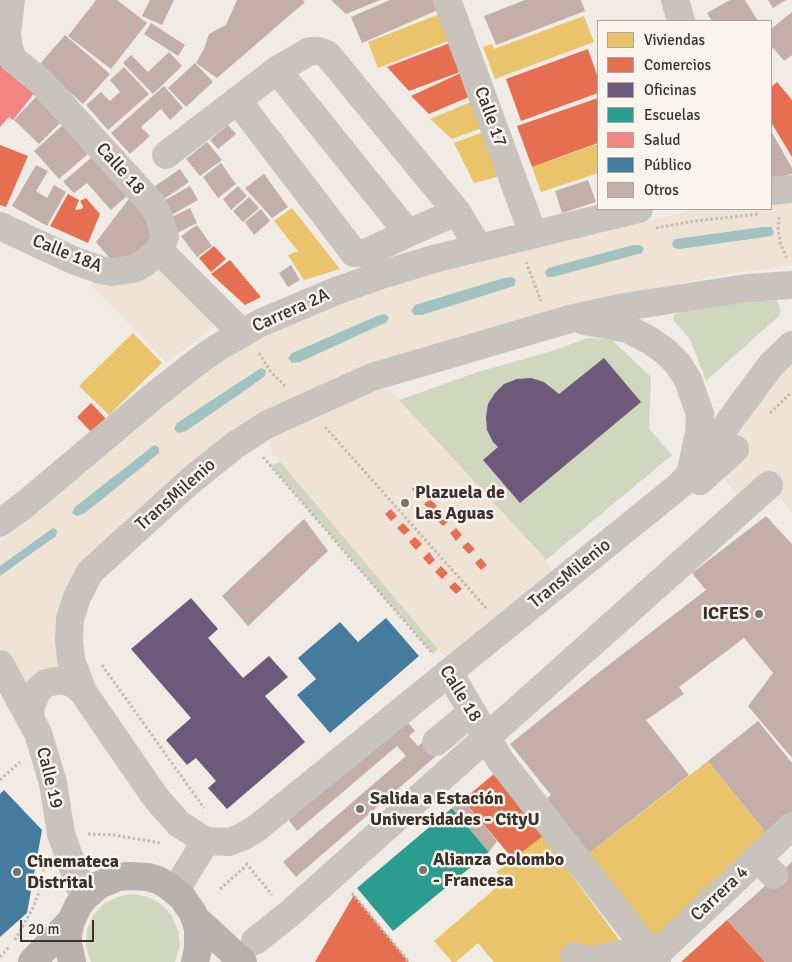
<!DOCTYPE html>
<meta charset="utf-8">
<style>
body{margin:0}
#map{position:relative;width:792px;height:962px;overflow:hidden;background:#f0ebe5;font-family:Signika,sans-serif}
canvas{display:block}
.legend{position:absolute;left:597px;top:20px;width:175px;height:190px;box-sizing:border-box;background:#fbf5ee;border:1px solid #aea6a0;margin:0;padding:6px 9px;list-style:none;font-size:15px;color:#3b302b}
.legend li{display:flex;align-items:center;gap:10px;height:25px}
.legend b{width:25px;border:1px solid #aea6a0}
.scale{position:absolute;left:20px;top:920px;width:74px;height:22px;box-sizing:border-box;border:2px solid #3b302b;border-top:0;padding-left:6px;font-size:15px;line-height:18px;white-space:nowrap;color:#3b302b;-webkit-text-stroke:4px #fbf5ee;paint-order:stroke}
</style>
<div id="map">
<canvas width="792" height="962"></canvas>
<ul class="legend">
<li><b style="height:14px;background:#e9c46a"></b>Viviendas</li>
<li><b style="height:14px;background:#e76f51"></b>Comercios</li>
<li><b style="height:14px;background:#6d597a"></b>Oficinas</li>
<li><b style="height:14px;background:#2a9d8f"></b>Escuelas</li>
<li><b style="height:14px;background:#f28482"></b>Salud</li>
<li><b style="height:14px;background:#457b9d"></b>Público</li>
<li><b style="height:14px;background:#c3afa7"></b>Otros</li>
</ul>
<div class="scale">20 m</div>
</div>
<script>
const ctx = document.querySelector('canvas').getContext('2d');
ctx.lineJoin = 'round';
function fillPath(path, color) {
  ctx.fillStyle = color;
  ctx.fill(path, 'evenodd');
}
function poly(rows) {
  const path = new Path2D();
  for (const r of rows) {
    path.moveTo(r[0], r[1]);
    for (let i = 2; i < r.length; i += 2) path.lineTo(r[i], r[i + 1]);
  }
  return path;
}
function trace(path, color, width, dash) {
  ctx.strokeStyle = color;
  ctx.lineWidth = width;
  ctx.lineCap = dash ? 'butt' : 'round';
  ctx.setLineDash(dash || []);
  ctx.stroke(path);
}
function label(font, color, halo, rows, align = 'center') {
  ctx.font = font + ' Signika,sans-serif';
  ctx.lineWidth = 5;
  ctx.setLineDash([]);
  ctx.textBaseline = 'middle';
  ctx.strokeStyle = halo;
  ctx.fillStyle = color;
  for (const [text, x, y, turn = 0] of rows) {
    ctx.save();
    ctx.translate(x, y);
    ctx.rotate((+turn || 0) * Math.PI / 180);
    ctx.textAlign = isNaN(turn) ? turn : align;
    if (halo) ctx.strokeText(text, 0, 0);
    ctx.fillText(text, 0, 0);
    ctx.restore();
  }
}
fillPath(poly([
 [776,300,780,307,780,315,706,381,692,344,689,338,673,320,674,315,693,307,750,301],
 [588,338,612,340,651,377,649,429,672,455,433,654,271,466,402,399,478,372,552,351],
 [132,894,148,897,161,904,172,916,178,930,180,945,175,962,91,962,90,960,86,945,87,930,93,916,103,904,117,897]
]), '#d1d6bf');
fillPath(poly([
 [792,200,792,265,727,274,626,294,557,312,184,468,142,506,96,550,61,668,25,690,0,645,0,576,39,550,46,533,0,566,0,542,30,519,169,401,223,359,259,336,325,308,401,281,521,248,701,209,771,209,771,201],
 [771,227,771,236,680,249,675,239],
 [633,245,640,245,644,248,641,253,553,277,547,277,548,268],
 [384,314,389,316,387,322,300,362,292,352,377,316],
 [254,372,265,376,186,431,242,380],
 [159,447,159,453,85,513,77,516,72,513,75,507,147,449],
 [159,250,226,317,167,363,91,286,101,270],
 [792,363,792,512,769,486,747,505,707,460],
 [381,386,390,390,543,556,552,572,450,658,442,654,271,451,268,440,275,432]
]), '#eee3d5');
fillPath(poly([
 [763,227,771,227,774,232,772,236,680,249,674,248,672,243,675,239],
 [633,245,640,245,644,248,642,253,553,277,547,277,545,272,548,268],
 [512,277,516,280,514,286,492,293,422,315,414,315,411,311,415,305,504,278],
 [385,314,389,317,387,322,300,362,292,363,288,358,292,353,377,316],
 [261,368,266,370,265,376,247,389,186,431,178,433,174,429,177,423],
 [154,445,159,447,159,453,142,467,85,513,77,516,72,513,75,507],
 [53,528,57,530,56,536,0,576,0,566]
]), '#a1c2c1');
fillPath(poly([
 [445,12,456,38,378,68,368,42],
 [584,16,594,42,495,79,483,47,492,44,494,49],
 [476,100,487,126,452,139,430,119],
 [488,130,505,175,474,183,454,143],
 [598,144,598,173,541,192,532,167],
 [292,208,340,269,304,280,288,255,298,251,274,221],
 [133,333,162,363,109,415,79,386],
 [708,761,767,834,646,948,584,857],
 [543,836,628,952,616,962,494,962,478,943,456,962,452,962,434,941,504,881,496,872]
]), '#e9c46a');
fillPath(poly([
 [455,41,468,69,409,91,387,67],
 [588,49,598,78,598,93,521,121,506,79],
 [465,71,476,94,429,114,411,96],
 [777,82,792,100,792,157,771,122,771,87],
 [598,98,598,143,532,167,517,126],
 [0,145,28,156,6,207,0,205],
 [68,194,79,200,75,210,82,209,83,206,80,201,86,198,100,214,88,243,50,226],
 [214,246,226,259,211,272,199,258],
 [230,260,261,297,245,305,211,274],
 [91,403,108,421,93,434,77,417],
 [418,484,424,492,418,497,412,489],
 [430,499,437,506,431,512,424,504],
 [391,509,397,516,391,521,385,514],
 [443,514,449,521,443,526,437,520],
 [403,523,410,530,404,535,397,528],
 [456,528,462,535,456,541,450,533],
 [415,537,422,544,416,550,409,542],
 [468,542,475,549,469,554,462,547],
 [429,552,435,560,429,565,423,558],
 [481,558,487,565,481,570,475,563],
 [441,566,448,573,442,579,435,572],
 [455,582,462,589,456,594,449,587],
 [495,773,543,836,513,859,463,800],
 [354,895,409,962,315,962],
 [727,920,765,962,681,962]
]), '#e76f51');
fillPath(poly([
 [604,358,641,402,520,503,483,460,498,447,493,442,487,430,486,417,488,404,495,393,504,384,517,379,531,378,544,382,559,394],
 [191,598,218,629,208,638,243,678,269,656,288,677,265,696,305,742,227,809,208,788,216,781,196,758,187,765,166,740,191,718,131,649]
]), '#6d597a');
fillPath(poly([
 [452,808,489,852,393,931,357,888]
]), '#2a9d8f');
fillPath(poly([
 [0,54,40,86,13,120,9,117,0,127]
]), '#f28482');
fillPath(poly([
 [386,618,419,656,330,733,297,695,316,679,298,658,340,622,358,642],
 [4,790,42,830,27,913,0,937,0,794]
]), '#457b9d');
fillPath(poly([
 [96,0,117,0,147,23,111,69,68,36],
 [150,0,174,0,162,25,142,16],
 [237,0,303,0,305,2,217,78,196,63,204,49,209,34,226,25],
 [331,0,380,0,346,14],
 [390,0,444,0,447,6,362,43,351,17],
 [525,0,581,0,585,11,496,45,484,16],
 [730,0,745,0,758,21,712,21,707,13],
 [768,0,786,0,773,8],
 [792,12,792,55,784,61,773,48,771,50,771,29],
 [151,23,185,45,178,56,144,34],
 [65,35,110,74,83,104,39,65],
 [169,52,182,66,153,94,123,63,131,55,148,72],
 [195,63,213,82,186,107,168,88],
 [124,67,149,94,108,130,86,105,101,92,110,101,120,92,110,80],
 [164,86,183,108,170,120,161,109,141,127,150,136,130,154,111,133],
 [36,97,61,122,39,144,14,120],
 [63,125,89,153,59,179,34,151],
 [228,125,236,134,218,149,210,140],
 [771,131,792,168,792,174,771,179],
 [207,142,222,160,200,176,186,159],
 [93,156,128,195,111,210,87,183,74,193,63,182],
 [221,163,236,184,218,198,203,177],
 [36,165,48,171,36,191,47,198,54,185,66,192,47,226,12,206],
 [180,169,189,182,164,199,155,186],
 [264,174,288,207,272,218,245,188],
 [588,180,596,202,562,213,555,191],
 [190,186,198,200,173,214,165,200],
 [238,186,247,196,231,210,223,199],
 [131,196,149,212,155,251,112,261,96,242],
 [249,197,259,208,243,222,233,211],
 [190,208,197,223,175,234,168,219],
 [261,209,270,221,254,235,245,222],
 [197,225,212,246,197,257,181,236],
 [291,265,300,280,288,287,279,273],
 [766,516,792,544,792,758,748,706,773,673,744,638,679,687,684,694,646,720,689,775,584,857,541,803,551,795,510,744,602,670,706,590,692,573],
 [304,519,328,551,248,626,222,596],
 [405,719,415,731,409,736,418,746,430,736,443,750,296,877,283,862,406,756,397,746,297,831,288,819],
 [758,721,792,763,792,814,767,834,708,761],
 [463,800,497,841,489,852,452,808],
 [792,862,792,962,765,962,727,920]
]), '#c3afa7');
trace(poly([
 [779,217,778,228,780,242,787,259],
 [656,228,695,221,759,214],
 [526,262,541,301],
 [259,353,270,371,286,387],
 [770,413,792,392],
 [325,427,487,609],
 [263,457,432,653],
 [102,665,204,808],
 [0,780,20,762],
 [88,834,114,835,161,843],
 [246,863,272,895],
 [220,889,247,865],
 [352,893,409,962],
 [15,940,33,908,41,886,44,865],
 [0,957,9,947]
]), '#c2bbb6', 3, [2.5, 2.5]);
trace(poly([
 [447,0,533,234],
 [675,0,681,21],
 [277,70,408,233],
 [237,100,354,253,366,253,408,233,457,212],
 [166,155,277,70,310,51,319,51,327,54,457,212,479,248],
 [771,191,792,189],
 [0,226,75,261,101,270,112,272,133,269,143,264,159,250,165,237,159,217,153,205,41,82,13,59,9,48,7,34,11,0],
 [159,250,242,333],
 [792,285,747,288,624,307,570,319,372,377,268,424,235,445,189,482,90,572,77,597,70,619,69,640,71,660,83,692,156,798,179,824,206,841,229,842,242,837,257,828,680,485,691,473,771,365,792,345],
 [584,321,628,329,649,340,665,351,678,364,688,380,700,414,699,433,692,466],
 [700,481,735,449],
 [0,523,23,506,155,395,197,362,217,348,260,323,336,291,384,274,437,258,639,209],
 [0,664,38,733,53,783,61,834,84,898],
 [449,672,500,760,657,962],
 [31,718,30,708,35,696,38,690,46,683,56,681,66,681,75,685,83,692],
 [436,742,472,712],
 [757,859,774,875],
 [175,891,206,841],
 [255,941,288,915,769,485],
 [574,956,590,960,600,959,646,948],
 [648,962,792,826]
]), '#c9c3be', 28);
trace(poly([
 [194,917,243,962],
 [32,962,71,921],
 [72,962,68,943,68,934,71,921,78,906,84,898,99,885,118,877,128,876,148,877,158,880,167,885,182,897,193,913,198,928,198,949,195,962]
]), '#b8b1ad', 28);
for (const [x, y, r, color] of [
 [405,503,5,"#7a716c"],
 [759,614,5,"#7a716c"],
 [360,809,5,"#7a716c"],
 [423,870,5,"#7a716c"],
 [17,872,5,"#7a716c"]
]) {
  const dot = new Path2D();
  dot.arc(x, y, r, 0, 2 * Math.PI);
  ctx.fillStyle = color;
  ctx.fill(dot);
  trace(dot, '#fbf5ee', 2);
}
label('18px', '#3b302b', '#fbf5ee', [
 ["Calle 17",490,117,70],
 ["Calle 18",120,169,48],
 ["Calle 18A",67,254,22],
 ["Carrera 2A",291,311,-24],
 ["TransMilenio",176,495,-41],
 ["TransMilenio",570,574,-39],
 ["Calle 18",460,694,58],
 ["Calle 19",49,778,76],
 ["Carrera 4",720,894,-43]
]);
label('bold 18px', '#3b302b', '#fbf5ee', [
 ["Plazuela de",415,493],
 ["Las Aguas",415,514],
 ["ICFES",749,614,"right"],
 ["Salida a Estación",370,799],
 ["Universidades - CityU",370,820],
 ["Alianza Colombo",433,860],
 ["- Francesa",433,881],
 ["Cinemateca",27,862],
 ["Distrital",27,883]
], 'left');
</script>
